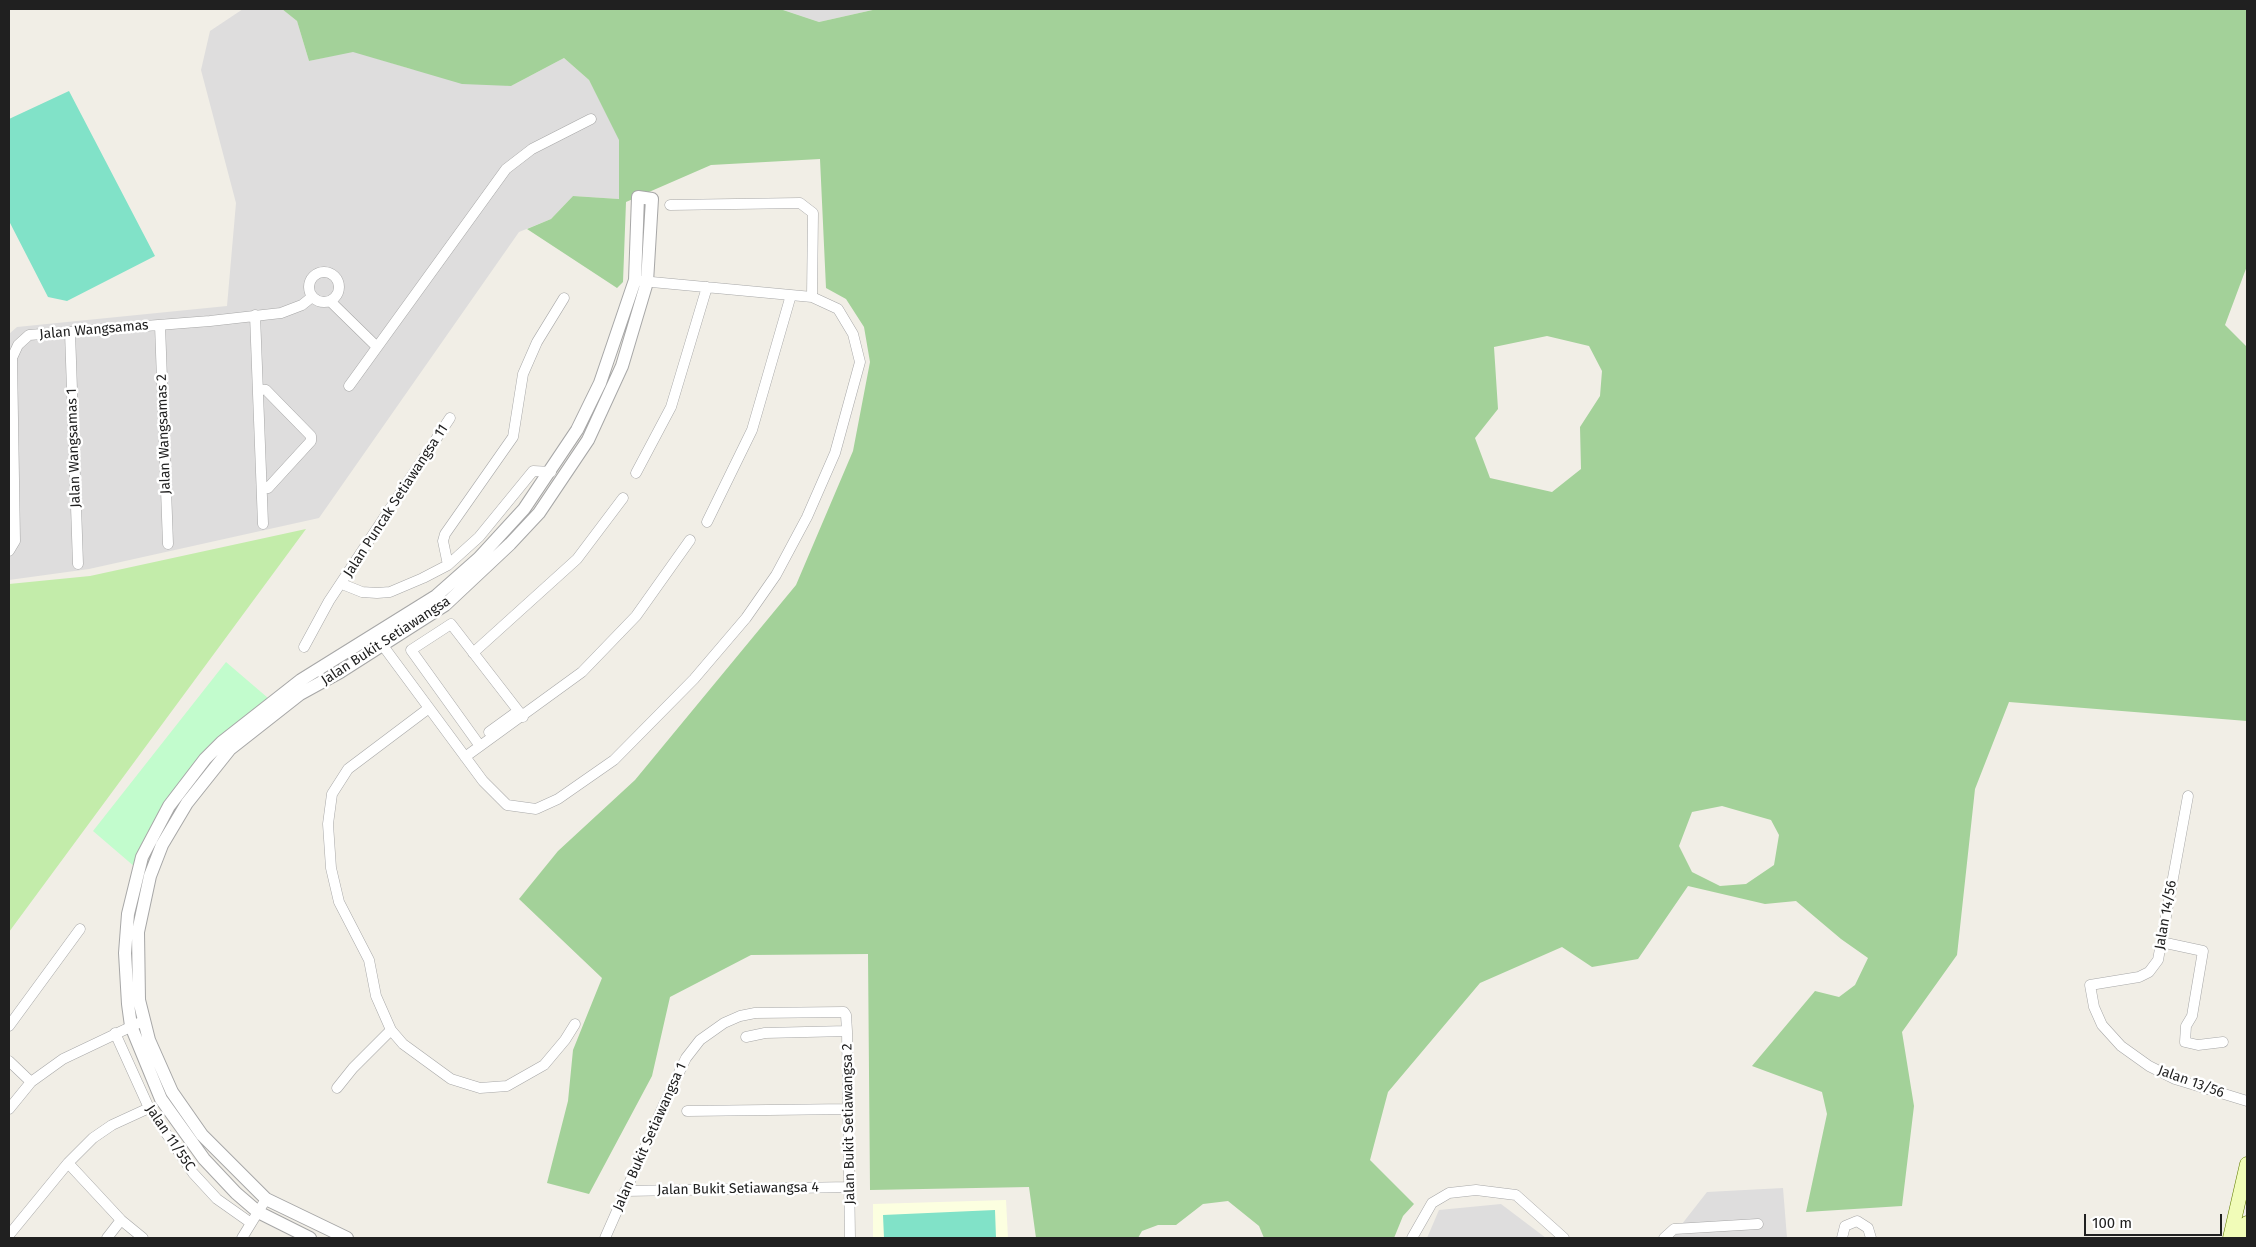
<!DOCTYPE html>
<style>
body{margin:0}
#map{position:relative;width:2256px;height:1247px;overflow:hidden;background:#f1eee6;font-family:"Fira Sans",sans-serif}
canvas{display:block}
.frame{position:absolute;inset:0;border:10px solid #202020;pointer-events:none}
.scale{position:absolute;left:2084px;top:1214px;width:138px;height:22px;box-sizing:border-box;border:2px solid #202020;border-top:0;padding-left:6px;font-size:15px;line-height:18px;white-space:nowrap;color:#202020;-webkit-text-stroke:4px #fff;paint-order:stroke}
</style>
<div id="map">
<canvas width="2256" height="1247"></canvas>
<div class="frame"></div>
<div class="scale">100 m</div>
</div>
<script>
const ctx = document.querySelector('canvas').getContext('2d');
ctx.lineJoin = 'round';
function fillPath(path, color) {
  ctx.fillStyle = color;
  ctx.fill(path, 'evenodd');
}
function poly(rows) {
  const path = new Path2D();
  for (const r of rows) {
    if (r.length === 3) {
      path.moveTo(r[0] + r[2], r[1]);
      path.arc(r[0], r[1], r[2], 0, 2 * Math.PI);
      continue;
    }
    path.moveTo(r[0], r[1]);
    for (let i = 2; i < r.length; i += 2) path.lineTo(r[i], r[i + 1]);
  }
  return path;
}
function trace(path, color, width, dash) {
  ctx.strokeStyle = color;
  ctx.lineWidth = width;
  ctx.lineCap = dash ? 'butt' : 'round';
  ctx.setLineDash(dash || []);
  ctx.stroke(path);
}
function label(font, color, halo, rows, align = 'center') {
  ctx.font = font + ' "Fira Sans",sans-serif';
  ctx.lineWidth = 5;
  ctx.setLineDash([]);
  ctx.textBaseline = 'middle';
  ctx.strokeStyle = halo;
  ctx.fillStyle = color;
  for (const [text, x, y, turn = 0] of rows) {
    ctx.save();
    ctx.translate(x, y);
    ctx.rotate((+turn || 0) * Math.PI / 180);
    ctx.textAlign = isNaN(turn) ? turn : align;
    if (halo) ctx.strokeText(text, 0, 0);
    ctx.fillText(text, 0, 0);
    ctx.restore();
  }
}
fillPath(poly([
 [243,9,282,9,297,21,309,61,353,51,411,69,511,86,564,58,589,80,620,140,619,199,573,196,551,219,519,232,319,518,89,569,9,580,9,334,17,327,227,306,236,203,201,70,210,31],
 [780,9,877,9,819,22],
 [1783,1188,1787,1238,1671,1238,1707,1192],
 [1501,1204,1546,1238,1427,1238,1439,1210]
]), '#dedddd');
fillPath(poly([
 [1006,1200,1008,1238,873,1238,873,1204]
]), '#fcffe0');
fillPath(poly([
 [306,529,9,932,9,584,90,576]
]), '#c3ecaa');
fillPath(poly([
 [282,9,780,9,819,22,877,9,2247,9,2247,266,2225,325,2247,347,2247,721,2009,702,1975,789,1957,955,1902,1032,1914,1106,1902,1206,1806,1212,1827,1114,1822,1092,1752,1066,1815,991,1839,997,1855,985,1868,958,1841,939,1796,901,1765,904,1688,886,1638,959,1592,967,1562,947,1480,983,1388,1092,1370,1160,1414,1204,1403,1216,1394,1238,1264,1238,1259,1226,1228,1201,1203,1204,1176,1225,1158,1225,1142,1231,1138,1238,1036,1238,1029,1187,870,1190,868,954,751,955,670,997,652,1076,589,1194,547,1183,568,1101,573,1050,602,978,519,899,558,851,635,780,796,585,853,451,870,362,864,327,846,299,826,288,820,159,711,165,626,202,623,282,617,288,527,229,551,219,573,196,619,199,619,140,589,80,564,58,511,86,462,84,353,52,309,61,297,21],
 [1547,336,1589,346,1602,371,1600,396,1580,427,1581,469,1552,492,1490,478,1475,438,1498,409,1494,347],
 [1722,806,1771,820,1779,835,1774,865,1746,884,1720,886,1692,872,1679,846,1692,812]
]), '#a3d199');
fillPath(poly([
 [226,662,268,698,216,741,148,831,135,867,93,831]
]), '#c2fccd');
fillPath(poly([
 [69,91,155,256,67,301,48,297,9,221,9,119],
 [995,1210,996,1238,884,1238,883,1215]
]), '#81e2c8');
const minor = poly([
 [670,205,800,203,813,213,812,297],
 [324,287,15],
 [330,301,376,346],
 [255,315,263,524],
 [160,325,168,544],
 [70,332,78,564],
 [349,386,506,169,532,149,591,119],
 [258,389,266,390,311,436,311,441,268,488,262,489],
 [636,473,671,407,707,287],
 [707,522,752,430,791,295],
 [9,551,15,541,12,358,18,345,29,335,210,321,281,313,302,305,312,297],
 [448,565,443,541,445,534,513,437,523,374,537,342,564,298],
 [342,584,362,592,377,593,390,592,423,578,448,565,479,537,533,471,551,472],
 [375,635,483,781,507,805,536,809,558,799,614,760,694,679,746,618,776,575,807,517,835,453,860,362,853,334,838,309,812,297,641,281],
 [304,647,329,601,450,418],
 [473,653,577,559,623,498],
 [429,708,348,769,332,794,328,824,331,868,339,902,369,960,376,996,391,1030,403,1044,451,1079,480,1088,507,1086,544,1065,565,1040,575,1024],
 [489,732,518,711],
 [480,746,411,650,451,624,523,717],
 [465,757,582,672,636,616,690,540],
 [2188,796,2158,960,2149,972,2139,977,2090,985,2094,1007,2102,1025,2121,1046,2149,1066,2175,1079,2247,1101],
 [2161,942,2203,951,2192,1016,2186,1026,2185,1042,2198,1045,2223,1042],
 [9,1026,80,929],
 [115,1033,149,1108,193,1173,217,1199,251,1223],
 [746,1037,765,1033,847,1031],
 [9,1061,31,1082],
 [337,1088,353,1068,391,1030],
 [9,1109,31,1082,63,1059,143,1021],
 [687,1111,849,1109],
 [68,1163,121,1220,143,1238],
 [625,1191,850,1187],
 [9,1235,68,1163,93,1138,112,1125,149,1108],
 [107,1238,121,1220],
 [242,1238,266,1199],
 [605,1238,665,1102,686,1058,700,1040,724,1023,740,1016,755,1013,844,1012,846,1015,847,1031,850,1238],
 [1412,1238,1432,1203,1449,1193,1476,1190,1516,1195,1564,1238],
 [1664,1238,1674,1229,1758,1224],
 [1842,1238,1845,1226,1857,1221,1868,1228,1871,1238]
]);
const tertiary = poly([
 [310,1238,258,1212,236,1193,204,1159,161,1099,131,1026,128,1004,125,953,128,914,142,857,169,806,205,759,222,742,301,680,436,596,479,558,524,509,577,430,600,383,635,280,638,197,652,199,647,282,622,366,588,440,539,513,510,544,445,605,340,672,300,694,230,749,187,803,162,845,150,876,138,932,139,1000,149,1040,172,1092,202,1135,266,1199,347,1238]
]);
const secondary = poly([
 [2230,1238,2247,1164],
 [2243,1238,2247,1223]
]);
trace(minor, '#a7a7a7', 11);
trace(tertiary, '#a7a7a7', 14);
trace(secondary, '#617d01', 15);
trace(minor, '#fff', 10);
trace(tertiary, '#fff', 12);
trace(secondary, '#f1fcb8', 14);
label('14px', '#202020', '#fff', [
 ["Jalan Wangsamas",94,330,-5],
 ["Jalan Wangsamas 2",164,434,-92],
 ["Jalan Wangsamas 1",74,448,-92],
 ["Jalan Puncak Setiawangsa 11",396,501,-57],
 ["Jalan Bukit Setiawangsa",386,641,-33],
 ["Jalan 14/56",2166,915,-80],
 ["Jalan 13/56",2191,1082,20],
 ["Jalan Bukit Setiawangsa 2",849,1124,-91],
 ["Jalan Bukit Setiawangsa 1",650,1137,-66],
 ["Jalan 11/55C",170,1138,56],
 ["Jalan Bukit Setiawangsa 4",738,1189,-1]
]);
</script>
